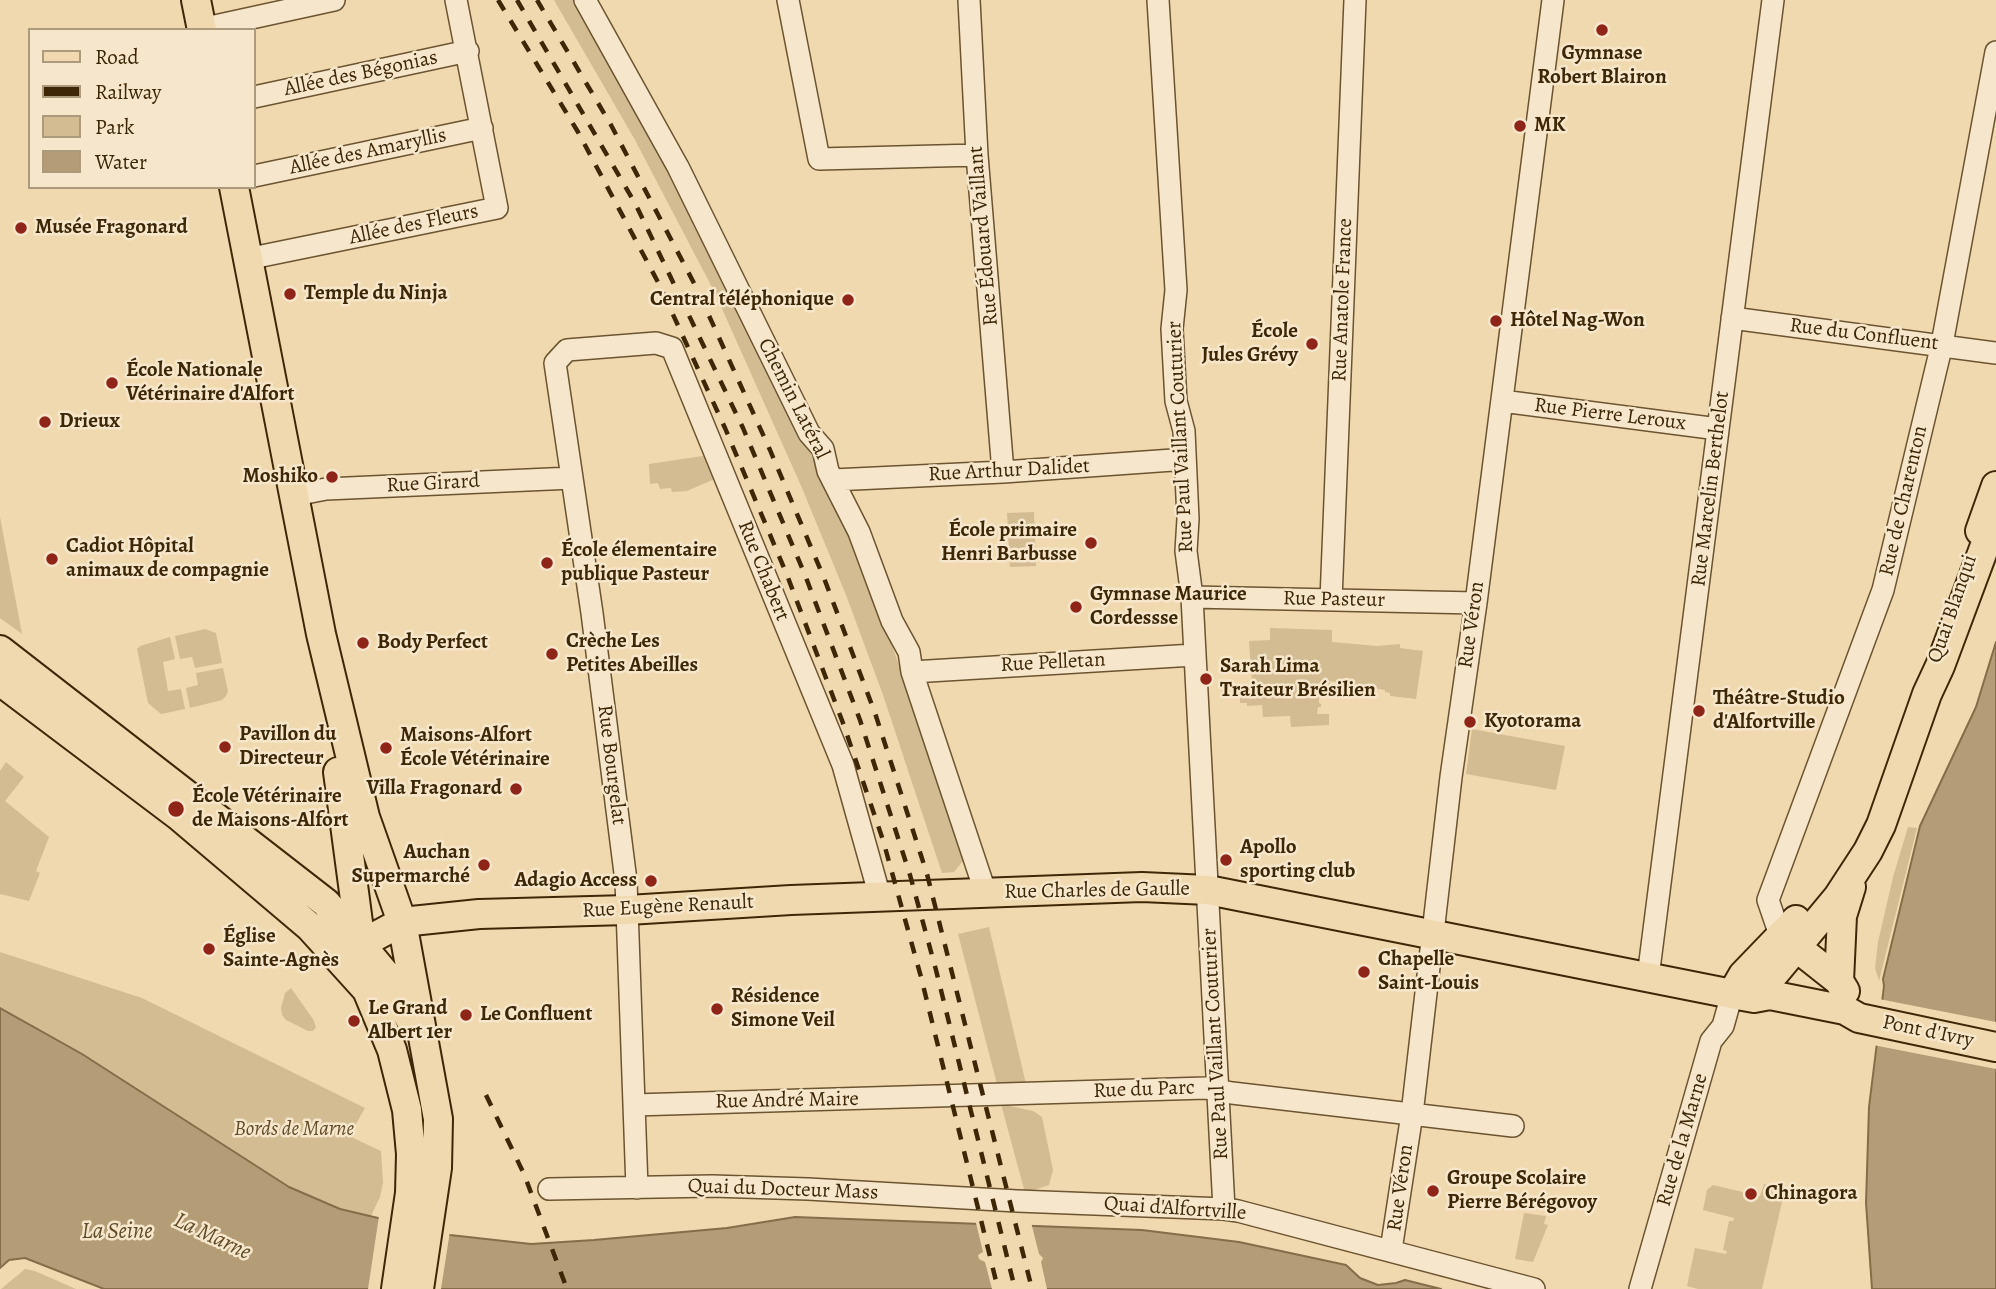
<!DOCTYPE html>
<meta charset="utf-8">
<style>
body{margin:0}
#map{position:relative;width:1996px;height:1289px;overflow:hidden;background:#f1d9af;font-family:Alegreya,serif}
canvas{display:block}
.legend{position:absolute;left:28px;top:28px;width:228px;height:161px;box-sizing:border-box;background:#f6e6cb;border:2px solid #ac9a7c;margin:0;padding:9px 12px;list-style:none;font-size:21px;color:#3e2706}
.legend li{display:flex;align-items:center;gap:14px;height:35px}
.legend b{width:35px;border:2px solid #ac9a7c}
</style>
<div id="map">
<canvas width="1996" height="1289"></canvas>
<ul class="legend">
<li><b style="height:9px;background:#f1d9af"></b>Road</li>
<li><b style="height:9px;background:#3e2706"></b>Railway</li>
<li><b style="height:19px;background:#d3bb92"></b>Park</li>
<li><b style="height:19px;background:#b49c76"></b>Water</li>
</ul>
</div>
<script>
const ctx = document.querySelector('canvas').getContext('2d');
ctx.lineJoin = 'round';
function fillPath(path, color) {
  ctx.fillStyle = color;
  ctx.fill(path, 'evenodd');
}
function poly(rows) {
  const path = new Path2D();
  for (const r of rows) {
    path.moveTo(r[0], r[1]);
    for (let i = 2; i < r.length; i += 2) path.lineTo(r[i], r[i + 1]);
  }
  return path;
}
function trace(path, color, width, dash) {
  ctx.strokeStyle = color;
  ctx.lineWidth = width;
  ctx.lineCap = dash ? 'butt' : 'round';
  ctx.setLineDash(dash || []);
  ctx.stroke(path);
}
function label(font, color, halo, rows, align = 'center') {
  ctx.font = font + ' Alegreya,serif';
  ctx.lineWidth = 5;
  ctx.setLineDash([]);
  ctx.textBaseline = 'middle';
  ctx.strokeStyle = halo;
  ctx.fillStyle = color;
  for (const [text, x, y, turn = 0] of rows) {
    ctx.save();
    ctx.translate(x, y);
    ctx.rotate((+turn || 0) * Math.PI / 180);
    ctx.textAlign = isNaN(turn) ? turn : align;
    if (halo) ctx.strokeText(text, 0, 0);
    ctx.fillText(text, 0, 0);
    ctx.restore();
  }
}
fillPath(poly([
 [554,0,579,0,681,184,854,537,966,857,954,872,942,873,883,695,846,595,802,488,715,293,635,140],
 [709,455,717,478,687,491,672,492,671,488,660,489,658,483,650,484,649,464],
 [1034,512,1036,566,1010,567,1007,513],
 [0,517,22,634,0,618],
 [1270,628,1332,630,1332,642,1377,646,1400,644,1400,648,1423,651,1416,699,1390,696,1390,693,1385,692,1385,690,1330,681,1329,693,1319,694,1319,703,1321,704,1321,707,1318,707,1317,714,1329,714,1329,725,1291,727,1290,716,1263,717,1262,705,1247,706,1247,703,1240,703,1240,698,1243,697,1242,685,1252,684,1249,641,1270,640],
 [205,629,216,633,222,663,195,668,192,657,180,659,175,636],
 [170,637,175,659,163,662,168,691,181,689,185,709,161,714,148,703,137,649,140,646],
 [223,668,228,691,226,696,222,700,190,708,186,688,198,685,196,673],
 [1472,729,1565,746,1556,790,1466,774],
 [6,762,24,777,5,801,49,837,36,871,40,873,29,901,0,894,0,771],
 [1908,827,1917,828,1879,981,1875,968,1878,942,1893,877],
 [989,927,1026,1084,998,1088,958,934],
 [0,952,142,998,365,1108,349,1136,381,1151,383,1183,380,1197,370,1218,340,1209,289,1187,82,1054,0,1008],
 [291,988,313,1019,316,1027,313,1031,308,1031,286,1020,282,1015,281,1008,285,993],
 [1001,1104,1033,1111,1042,1117,1053,1170,1049,1185,1025,1193],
 [1764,1184,1785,1189,1762,1289,1698,1289,1687,1286,1695,1248,1726,1254,1727,1251,1723,1250,1729,1221,1733,1221,1734,1218,1703,1210,1707,1190,1713,1185,1760,1196],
 [1524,1213,1546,1216,1544,1224,1548,1225,1533,1262,1515,1259],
 [25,1269,35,1271,76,1289,1,1289]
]), '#d3bb92');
const water = poly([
 [1996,642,1996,1289,1872,1289,1866,1203,1869,1107,1884,986,1883,979,1920,826,1976,707,1996,642],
 [0,1008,82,1054,289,1187,340,1209,450,1235,531,1244,594,1240,727,1228,795,1217,1142,1230,1239,1242,1346,1265,1360,1278,1378,1285,1396,1283,1405,1280,1441,1289,104,1289,25,1258,9,1260,0,1268,0,1008]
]);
fillPath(water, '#b49c76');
trace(water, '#856d49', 2);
fillPath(poly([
 [1879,999,1996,1022,1996,1069,1873,1045],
 [379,1216,450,1231,441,1289,368,1289],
 [975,1219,1031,1222,1039,1254,1043,1258,1041,1262,1047,1289,992,1289,985,1262,979,1259,978,1255,983,1252]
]), '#f1d9af');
const minor = poly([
 [585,0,678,167,809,433,823,449,828,471,859,532,892,621,909,652,912,672,986,894],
 [788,0,819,159,977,155],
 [969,0,977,155,1003,472],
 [1158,0,1176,290,1172,329,1176,401,1184,431,1188,519,1186,551,1192,597,1224,1209],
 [201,29,334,0],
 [254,97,468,51],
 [254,176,482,128],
 [247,259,497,208,456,0],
 [1732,318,1996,353],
 [1502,401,1718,429],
 [833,480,1003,472,1173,460,1185,464],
 [295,495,326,489,572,478],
 [1192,597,1476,603],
 [1331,600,1355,0],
 [912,672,1194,655],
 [1780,935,1768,900,1883,590,1942,344,1996,52],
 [1648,977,1773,0],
 [634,1105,1206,1088,1232,1093,1513,1126],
 [637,1188,626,881,592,613,555,363,567,350,656,343,672,348,843,765,880,897],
 [549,1189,712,1186,808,1189,1017,1201,1224,1209,1238,1211,1534,1289],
 [1391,1250,1412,1114,1451,777,1476,603,1553,0],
 [1640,1289,1711,1041,1723,1026,1732,994]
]);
const major = poly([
 [196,0,202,30],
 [234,187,321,634,365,817,402,922,438,1119,437,1168,419,1289],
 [1980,531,1996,486],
 [0,650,326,903,387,976,411,1021],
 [0,681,179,816,310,927,367,990],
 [338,772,367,990,392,1050,407,1110,411,1154,410,1193,396,1289],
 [310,927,361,944,402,922,479,914,628,910,791,900,1142,887,1208,890,1732,994,1754,998,1770,995,1845,1010,1859,1018,1996,1047],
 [1781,935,1839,981,1845,991],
 [1839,981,1842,916,1851,887],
 [1732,994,1743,975,1796,920],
 [1754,998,1838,897,1868,851,1881,825,1927,694,1940,666,1996,516]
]);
trace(minor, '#6b5430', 24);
trace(major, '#3e2706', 32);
trace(minor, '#f6e6cb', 21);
trace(major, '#f1d9af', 28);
trace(poly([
 [498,0,578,132,659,284,725,428,787,575,843,723,883,840,921,977,998,1289],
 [517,0,636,205,743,428,805,575,860,720,910,875,936,970,1015,1289],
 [537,0,611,125,696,287,770,450,824,578,875,713,927,874,1032,1289],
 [486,1095,524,1174,567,1289]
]), '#3e2706', 4.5, [12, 12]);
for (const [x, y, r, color] of [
 [1602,30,7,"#8f2418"],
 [1520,126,7,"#8f2418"],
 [21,228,7,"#8f2418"],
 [290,294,7,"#8f2418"],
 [848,300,7,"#8f2418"],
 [1496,321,7,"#8f2418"],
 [1312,344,7,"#8f2418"],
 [112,383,7,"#8f2418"],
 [45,422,7,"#8f2418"],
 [332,477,7,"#8f2418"],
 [1091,543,7,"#8f2418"],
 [52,559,7,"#8f2418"],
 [547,563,7,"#8f2418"],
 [1076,607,7,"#8f2418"],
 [363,643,7,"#8f2418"],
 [552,654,7,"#8f2418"],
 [1206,679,7,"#8f2418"],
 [1699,711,7,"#8f2418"],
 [1470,722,7,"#8f2418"],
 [225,747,7,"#8f2418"],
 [386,748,7,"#8f2418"],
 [516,789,7,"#8f2418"],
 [176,809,9,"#8f2418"],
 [1226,860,7,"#8f2418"],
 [484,865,7,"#8f2418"],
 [651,881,7,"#8f2418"],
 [209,949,7,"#8f2418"],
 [1364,972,7,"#8f2418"],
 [717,1009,7,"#8f2418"],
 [466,1015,7,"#8f2418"],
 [354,1021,7,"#8f2418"],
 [1433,1191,7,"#8f2418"],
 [1751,1194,7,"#8f2418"]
]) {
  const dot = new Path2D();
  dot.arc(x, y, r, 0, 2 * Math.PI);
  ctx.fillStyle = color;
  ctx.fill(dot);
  trace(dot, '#f6e6cb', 2.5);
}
label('bold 21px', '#3e2706', '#f6e6cb', [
 ["Gymnase",1602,54,"center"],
 ["Robert Blairon",1602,78,"center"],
 ["MK",1534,126],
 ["Musée Fragonard",35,228],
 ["Temple du Ninja",304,294],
 ["Central téléphonique",834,300,"right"],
 ["Hôtel Nag-Won",1510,321],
 ["École",1298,332,"right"],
 ["Jules Grévy",1298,356,"right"],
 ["École Nationale",126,371],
 ["Vétérinaire d'Alfort",126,395],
 ["Drieux",59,422],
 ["Moshiko",318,477,"right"],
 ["École primaire",1077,531,"right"],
 ["Henri Barbusse",1077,555,"right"],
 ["Cadiot Hôpital",66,547],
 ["animaux de compagnie",66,571],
 ["École élementaire",561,551],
 ["publique Pasteur",561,575],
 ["Gymnase Maurice",1090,595],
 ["Cordessse",1090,619],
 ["Crèche Les",566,642],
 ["Petites Abeilles",566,666],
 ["Body Perfect",377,643],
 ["Sarah Lima",1220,667],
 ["Traiteur Brésilien",1220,691],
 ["Théâtre-Studio",1713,699],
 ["d'Alfortville",1713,723],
 ["Kyotorama",1484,722],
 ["Pavillon du",239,735],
 ["Directeur",239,759],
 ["Maisons-Alfort",400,736],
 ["École Vétérinaire",400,760],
 ["Villa Fragonard",502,789,"right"],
 ["École Vétérinaire",192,797],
 ["de Maisons-Alfort",192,821],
 ["Apollo",1240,848],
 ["sporting club",1240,872],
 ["Auchan",470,853,"right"],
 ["Supermarché",470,877,"right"],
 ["Adagio Access",637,881,"right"],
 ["Église",223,937],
 ["Sainte-Agnès",223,961],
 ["Chapelle",1378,960],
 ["Saint-Louis",1378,984],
 ["Résidence",731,997],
 ["Simone Veil",731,1021],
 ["Le Grand",368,1009],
 ["Albert 1er",368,1033],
 ["Le Confluent",480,1015],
 ["Groupe Scolaire",1447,1179],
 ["Pierre Bérégovoy",1447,1203],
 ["Chinagora",1765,1194]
], 'left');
label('21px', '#3e2706', '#f6e6cb', [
 ["Allée des Bégonias",361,74,-12],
 ["Allée des Amaryllis",368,152,-12],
 ["Allée des Fleurs",414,225,-12],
 ["Rue Édouard Vaillant",984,236,-95],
 ["Rue Anatole France",1343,300,-88],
 ["Rue du Confluent",1864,335,7],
 ["Chemin Latéral",793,399,63],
 ["Rue Pierre Leroux",1610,415,7],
 ["Rue Paul Vaillant Couturier",1181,437,-93],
 ["Rue Arthur Dalidet",1009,471,-3],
 ["Rue Girard",433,484,-3],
 ["Rue Marcelin Berthelot",1711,489,-83],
 ["Rue de Charenton",1904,501,-77],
 ["Rue Chabert",763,571,68],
 ["Rue Pasteur",1334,600,1],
 ["Quai Blanqui",1953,609,-71],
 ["Rue Véron",1472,625,-82],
 ["Rue Pelletan",1053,663,-3],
 ["Rue Bourgelat",611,765,83],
 ["Rue Charles de Gaulle",1097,891,-1],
 ["Rue Eugène Renault",668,907,-3],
 ["Pont d'Ivry",1928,1032,12],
 ["Rue Paul Vaillant Couturier",1216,1044,-93],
 ["Rue du Parc",1144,1090,-2],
 ["Rue André Maire",787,1101,-1],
 ["Rue de la Marne",1683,1140,-74],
 ["Rue Véron",1401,1188,-82],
 ["Quai du Docteur Mass",783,1190,2],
 ["Quai d'Alfortville",1175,1209,4]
]);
label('italic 21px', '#634c29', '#f6e6cb', [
 ["Bords de Marne",294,1130]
]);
label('italic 23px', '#614a28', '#f6e6cb', [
 ["La Seine",117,1232],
 ["La Marne",212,1237,25]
]);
</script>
